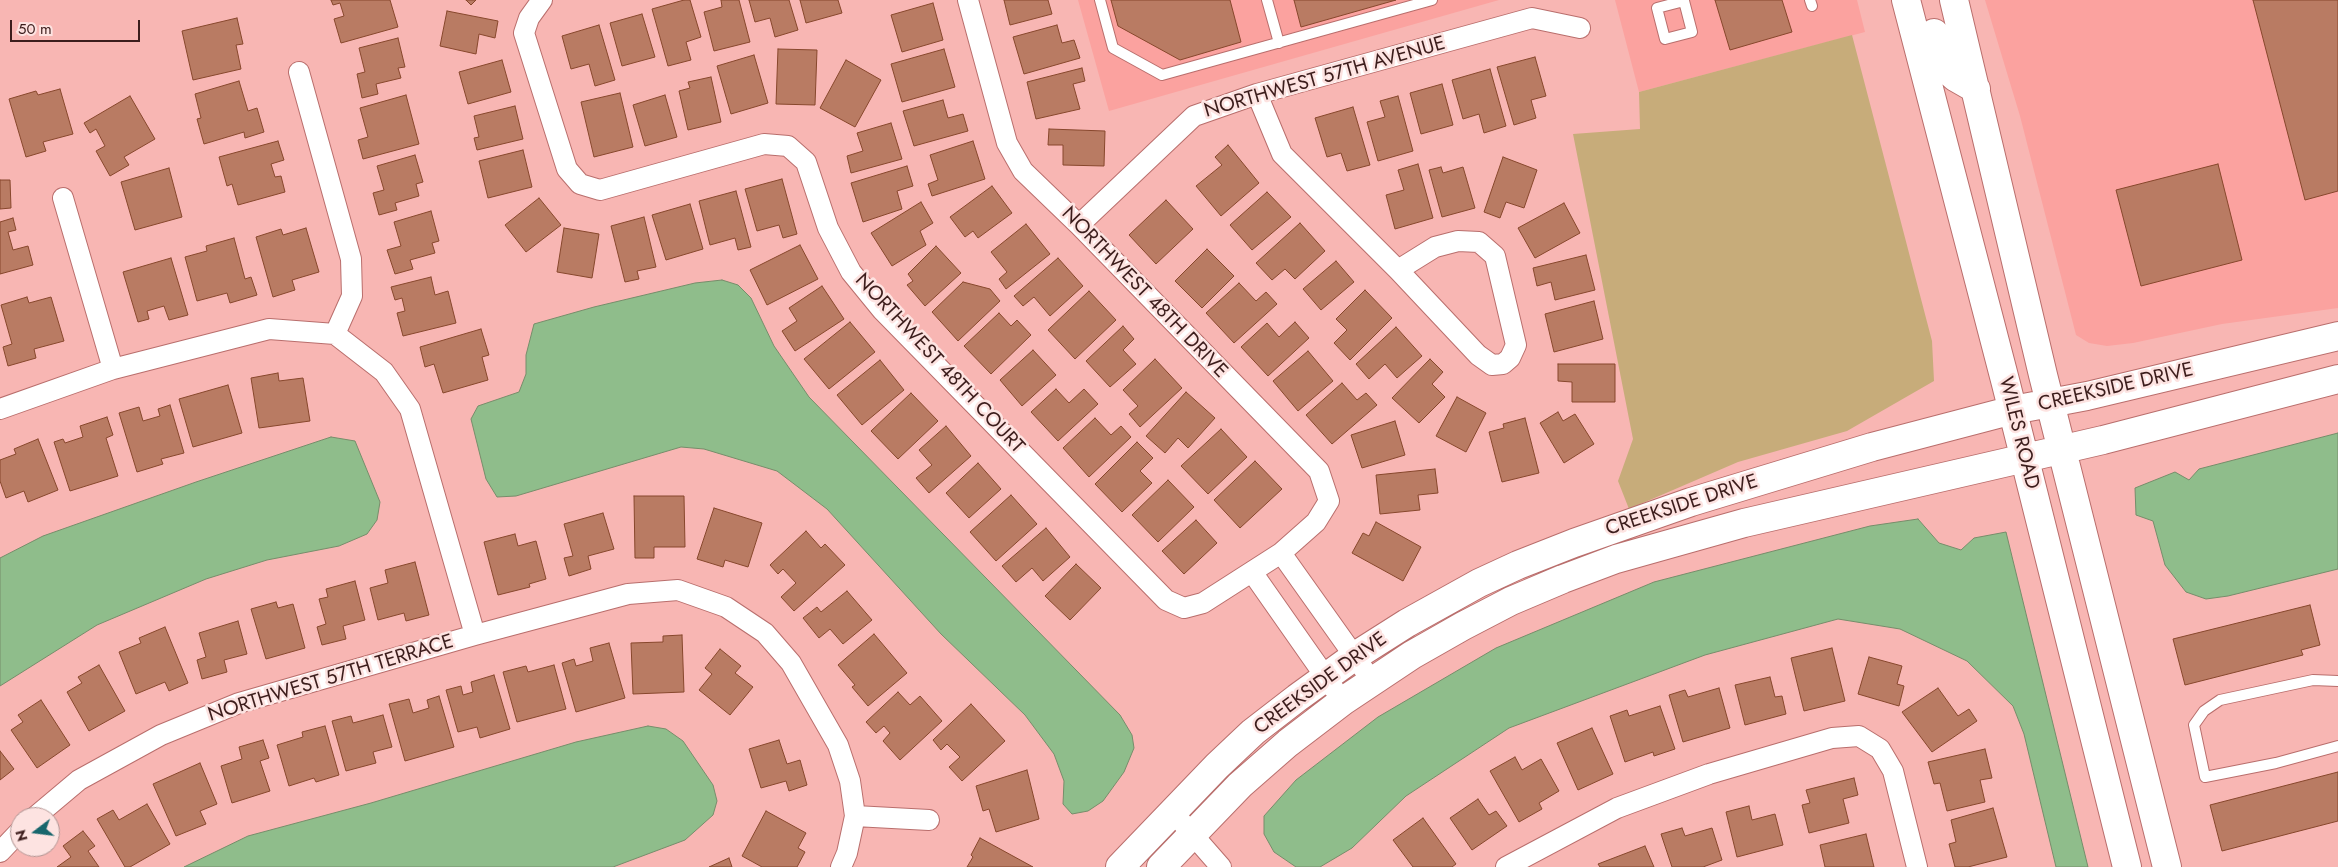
<!DOCTYPE html>
<style>
body{margin:0}
#map{position:relative;width:2338px;height:867px;overflow:hidden;background:#f8b6b3;font-family:Jost,sans-serif}
canvas{display:block}
.north{position:absolute;left:10px;top:807px;width:50px;height:50px;box-sizing:border-box;background:#fde3e1;border:1px solid #b09492;border-radius:50%;rotate:255deg;font-size:14px;font-weight:700;line-height:20px;text-align:center;color:#3c1d1c}
.north::after{content:'';display:block;margin:auto;width:18px;height:22px;background:#18666c;clip-path:polygon(50% 0,100% 100%,50% 72%,0 100%)}
.scale{position:absolute;left:10px;top:20px;width:130px;height:22px;box-sizing:border-box;border:2px solid #3c1d1c;border-top:0;padding-left:6px;font-size:15px;line-height:18px;white-space:nowrap;color:#3c1d1c;-webkit-text-stroke:4px #fde3e1;paint-order:stroke}
</style>
<div id="map">
<canvas width="2338" height="867"></canvas>
<div class="north">N</div>
<div class="scale">50 m</div>
</div>
<script>
const ctx = document.querySelector('canvas').getContext('2d');
ctx.lineJoin = 'round';
function fillPath(path, color) {
  ctx.fillStyle = color;
  ctx.fill(path, 'evenodd');
}
function poly(rows) {
  const path = new Path2D();
  for (const r of rows) {
    path.moveTo(r[0], r[1]);
    for (let i = 2; i < r.length; i += 2) path.lineTo(r[i], r[i + 1]);
  }
  return path;
}
function trace(path, color, width, dash) {
  ctx.strokeStyle = color;
  ctx.lineWidth = width;
  ctx.lineCap = dash ? 'butt' : 'round';
  ctx.setLineDash(dash || []);
  ctx.stroke(path);
}
function label(font, color, halo, rows, align = 'center') {
  ctx.font = font + ' Jost,sans-serif';
  ctx.lineWidth = 5;
  ctx.setLineDash([]);
  ctx.textBaseline = 'middle';
  ctx.strokeStyle = halo;
  ctx.fillStyle = color;
  for (const [text, x, y, turn = 0] of rows) {
    ctx.save();
    ctx.translate(x, y);
    ctx.rotate((+turn || 0) * Math.PI / 180);
    ctx.textAlign = isNaN(turn) ? turn : align;
    if (halo) ctx.strokeText(text, 0, 0);
    ctx.fillText(text, 0, 0);
    ctx.restore();
  }
}
fillPath(poly([
 [1078,0,1499,0,1109,111],
 [1615,0,1857,0,1865,32,1639,92],
 [1985,0,2338,0,2338,308,2222,324,2133,343,2107,346,2089,343,2076,335,2020,116]
]), '#fba29f');
fillPath(poly([
 [1852,35,1932,341,1934,381,1847,431,1738,462,1629,509,1618,481,1633,439,1573,134,1640,129,1639,92]
]), '#c7ac7a');
const water = poly([
 [722,280,738,285,751,298,774,346,809,397,1120,715,1132,735,1134,748,1124,772,1103,801,1088,811,1072,814,1063,804,1064,781,1054,754,1025,715,941,634,827,509,777,471,704,449,681,447,516,496,497,497,486,479,471,419,478,406,519,392,526,374,526,355,534,324,594,307,695,283,722,280],
 [2338,433,2338,569,2228,596,2206,599,2186,592,2165,565,2153,521,2136,515,2135,488,2175,472,2189,480,2199,469,2338,433],
 [331,437,355,441,380,502,377,520,367,534,339,546,267,560,206,579,97,625,0,686,0,558,43,536,196,482,331,437],
 [1918,519,1939,543,1961,550,1974,538,2006,532,2088,867,2056,867,2024,734,2013,706,1967,661,1900,629,1838,619,1705,655,1509,728,1406,796,1352,848,1320,867,1296,867,1274,852,1264,834,1264,816,1296,780,1378,717,1496,648,1654,582,1870,526,1918,519],
 [648,726,666,729,683,741,713,785,717,801,713,815,685,840,613,867,184,867,248,836,371,803,576,742,648,726]
]);
fillPath(water, '#8fbd8b');
trace(water, '#768d6a', 1);
const building = poly([
 [331,0,390,0,398,27,341,43,334,19,344,16,340,3,333,5,331,0],
 [466,0,476,0,471,5,466,0],
 [684,0,690,0,701,37,686,42,691,60,668,66,652,9,684,0],
 [721,0,739,0,750,42,714,51,704,12,722,7,721,0],
 [749,0,789,0,798,30,775,37,770,18,755,22,749,0],
 [800,0,838,0,842,13,806,23,800,0],
 [1004,0,1048,0,1052,14,1010,25,1004,0],
 [1111,0,1230,0,1241,42,1180,60,1118,26,1111,0],
 [1294,0,1396,0,1301,27,1294,0],
 [1715,0,1782,0,1792,32,1730,50,1715,0],
 [2253,0,2338,0,2338,191,2305,200,2253,0],
 [933,3,943,40,902,52,891,15,933,3],
 [447,11,498,21,495,38,479,34,476,54,440,46,447,11],
 [642,14,655,57,622,66,610,23,642,14],
 [237,18,243,44,236,45,241,69,193,80,182,31,237,18],
 [599,25,615,80,595,86,589,64,571,69,562,36,599,25],
 [1057,25,1062,43,1074,40,1080,58,1024,74,1013,37,1057,25],
 [398,38,405,67,398,68,401,78,376,84,378,94,362,98,357,74,365,72,359,48,398,38],
 [778,49,817,50,815,105,776,104,778,49],
 [944,49,955,87,902,102,891,64,944,49],
 [754,55,768,103,731,114,717,66,754,55],
 [1535,57,1546,96,1531,100,1536,118,1514,125,1497,67,1535,57],
 [502,60,511,92,468,104,459,72,502,60],
 [846,60,881,80,855,127,820,108,846,60],
 [1082,68,1085,81,1073,84,1080,109,1036,119,1027,82,1082,68],
 [1490,69,1506,126,1484,133,1479,114,1463,119,1452,80,1490,69],
 [711,77,721,122,688,130,679,91,690,88,688,82,711,77],
 [239,81,248,111,257,108,264,132,245,138,244,132,204,144,197,119,201,118,195,94,239,81],
 [1442,84,1453,125,1421,134,1410,93,1442,84],
 [60,89,73,134,43,142,46,151,26,157,9,99,36,91,38,95,60,89],
 [620,93,633,147,594,157,581,102,620,93],
 [406,95,419,144,363,159,358,140,368,137,360,108,406,95],
 [665,95,677,137,645,146,633,105,665,95],
 [130,96,155,139,124,157,129,165,110,176,96,151,105,146,96,129,90,133,84,123,130,96],
 [1398,96,1413,151,1378,161,1367,122,1385,117,1380,101,1398,96],
 [943,100,948,118,963,114,968,131,914,146,903,111,943,100],
 [515,106,523,139,477,150,474,138,479,137,474,116,515,106],
 [1353,107,1370,165,1347,171,1341,153,1327,157,1315,118,1353,107],
 [891,123,902,159,851,173,847,156,863,151,857,133,891,123],
 [1049,129,1105,131,1104,166,1063,165,1063,145,1048,145,1049,129],
 [278,141,284,160,271,164,275,177,281,176,285,192,238,205,232,184,227,186,219,157,278,141],
 [973,141,985,179,932,196,928,184,938,180,930,155,973,141],
 [1228,145,1259,183,1221,216,1196,186,1222,165,1215,157,1228,145],
 [523,150,532,187,488,198,479,161,523,150],
 [415,155,423,182,416,184,419,196,395,203,397,210,379,215,373,193,384,190,377,166,415,155],
 [1503,157,1537,170,1524,208,1506,202,1500,218,1484,212,1503,157],
 [1418,164,1433,218,1395,229,1386,195,1404,190,1398,170,1418,164],
 [2218,164,2242,260,2141,286,2116,190,2218,164],
 [907,166,913,186,897,191,902,209,863,222,851,183,907,166],
 [1441,167,1443,173,1463,167,1475,208,1442,217,1429,170,1441,167],
 [169,168,182,217,135,230,121,182,169,168],
 [782,179,797,234,783,238,779,225,757,231,745,189,782,179],
 [0,180,10,180,11,208,0,209,0,180],
 [992,186,1012,213,978,238,973,231,965,237,950,217,992,186],
 [736,191,751,247,738,250,735,238,710,245,699,201,736,191],
 [1267,192,1291,217,1252,250,1230,225,1267,192],
 [539,198,561,225,526,252,505,225,539,198],
 [1166,200,1193,229,1156,264,1129,235,1166,200],
 [921,202,933,223,920,231,926,245,892,266,871,233,921,202],
 [1564,203,1580,233,1535,258,1518,228,1564,203],
 [690,204,703,249,666,260,652,215,690,204],
 [431,211,439,241,432,243,435,253,410,260,413,269,395,274,387,250,401,246,394,222,431,211],
 [644,217,656,267,637,271,639,279,625,282,611,226,644,217],
 [13,218,16,230,8,232,13,250,28,246,33,265,0,274,0,222,13,218],
 [1300,223,1325,251,1295,279,1285,269,1272,280,1256,263,1300,223],
 [1026,224,1050,254,1006,289,999,279,1007,272,991,252,1026,224],
 [306,228,319,272,292,280,295,290,273,297,256,237,281,229,283,235,306,228],
 [564,228,599,234,592,278,557,272,564,228],
 [234,238,245,279,251,277,257,295,230,303,227,293,197,301,185,257,207,251,206,246,234,238],
 [800,245,818,279,767,305,750,270,800,245],
 [936,246,961,273,925,306,907,285,913,281,908,274,936,246],
 [1207,249,1234,276,1202,308,1175,281,1207,249],
 [1586,255,1595,290,1555,300,1551,282,1537,286,1533,268,1586,255],
 [171,258,188,315,169,320,164,306,147,311,149,319,138,322,123,272,171,258],
 [1058,258,1083,286,1050,316,1034,297,1023,306,1014,296,1058,258],
 [1336,261,1354,282,1321,310,1303,289,1336,261],
 [431,277,435,295,448,291,456,323,403,336,397,313,405,311,402,298,395,300,391,287,431,277],
 [963,282,990,289,1000,301,958,341,932,312,963,282],
 [1239,283,1256,301,1266,292,1277,304,1234,343,1206,313,1239,283],
 [822,286,844,319,795,351,782,331,797,321,789,308,822,286],
 [1365,290,1392,318,1350,360,1334,343,1347,330,1336,319,1365,290],
 [1089,291,1116,320,1075,359,1048,330,1089,291],
 [27,297,29,303,51,297,64,341,34,349,36,358,8,366,3,347,12,344,1,305,27,297],
 [1594,301,1603,339,1554,352,1545,314,1594,301],
 [999,313,1011,326,1017,320,1031,335,991,374,964,346,999,313],
 [850,322,875,352,829,389,804,359,850,322],
 [1295,322,1309,338,1268,376,1241,347,1267,323,1279,337,1295,322],
 [1123,326,1134,339,1123,350,1136,364,1110,387,1086,361,1123,326],
 [1396,327,1422,356,1397,378,1385,364,1369,379,1356,364,1396,327],
 [481,329,489,355,482,357,488,380,443,393,434,364,425,367,420,347,481,329],
 [1033,350,1056,375,1022,406,1000,380,1033,350],
 [1308,351,1333,381,1298,411,1273,381,1308,351],
 [1155,359,1182,388,1140,427,1129,414,1138,406,1123,390,1155,359],
 [1430,359,1443,372,1432,384,1445,397,1419,423,1392,398,1430,359],
 [880,360,904,390,862,425,837,395,880,360],
 [1558,364,1615,364,1615,402,1572,402,1572,382,1558,381,1558,364],
 [278,373,279,381,303,378,310,421,259,428,251,378,278,373],
 [1342,383,1357,400,1366,393,1377,405,1332,444,1306,415,1342,383],
 [228,385,242,433,193,447,179,399,228,385],
 [1056,389,1069,403,1084,389,1098,404,1058,441,1031,412,1056,389],
 [1186,392,1215,418,1188,448,1178,438,1165,453,1146,436,1186,392],
 [911,393,938,421,898,459,871,431,911,393],
 [1457,397,1486,413,1466,452,1436,436,1457,397],
 [170,405,184,453,161,459,163,464,137,472,119,413,139,407,143,421,160,416,158,409,170,405],
 [1558,412,1563,421,1575,414,1594,444,1564,463,1540,423,1558,412],
 [107,417,113,435,106,438,118,476,70,491,54,442,63,439,65,443,83,437,80,426,107,417],
 [1095,418,1111,435,1121,426,1131,437,1089,477,1063,448,1095,418],
 [1525,418,1539,473,1502,482,1489,432,1504,428,1503,424,1525,418],
 [1395,421,1405,455,1362,468,1351,435,1395,421],
 [946,426,971,456,929,493,916,478,932,465,919,450,946,426],
 [1221,429,1247,457,1208,494,1181,466,1221,429],
 [38,439,58,490,28,502,24,491,6,498,0,481,0,460,16,454,14,449,38,439],
 [1137,442,1153,458,1140,471,1152,483,1122,512,1095,484,1137,442],
 [1255,461,1282,489,1240,528,1214,500,1255,461],
 [978,463,1001,489,969,518,946,493,978,463],
 [1435,469,1438,493,1418,495,1420,510,1380,514,1376,475,1435,469],
 [1168,480,1194,507,1158,542,1132,515,1168,480],
 [1011,495,1037,524,996,561,970,532,1011,495],
 [634,496,684,496,685,547,654,547,654,558,635,558,634,496],
 [714,508,762,523,748,567,725,560,723,567,697,559,714,508],
 [603,513,614,549,588,556,591,569,569,576,564,558,573,556,564,524,603,513],
 [1196,520,1217,543,1184,574,1162,551,1196,520],
 [1376,522,1421,547,1403,581,1352,553,1363,533,1369,536,1376,522],
 [1046,528,1070,557,1043,581,1032,568,1016,582,1002,566,1046,528],
 [806,531,821,548,825,544,845,565,794,611,781,597,796,583,783,569,778,574,770,565,806,531],
 [515,534,518,546,536,541,546,579,529,584,530,587,498,595,484,542,515,534],
 [415,562,429,615,406,621,404,613,378,620,370,588,388,583,385,570,415,562],
 [1076,564,1101,588,1070,620,1045,596,1076,564],
 [355,581,365,620,343,626,346,639,322,645,317,627,326,624,319,599,328,597,326,589,355,581],
 [847,591,872,620,843,644,830,629,819,638,803,618,817,607,821,612,847,591],
 [276,602,278,608,293,604,305,648,266,659,251,609,276,602],
 [2310,605,2320,645,2301,650,2303,655,2185,685,2173,639,2310,605],
 [238,621,247,654,224,660,227,672,202,679,197,660,206,657,199,633,238,621],
 [165,627,188,683,169,691,165,682,136,694,119,652,141,643,139,638,165,627],
 [874,634,907,673,868,706,852,687,855,685,838,665,874,634],
 [682,635,684,692,633,694,631,643,663,642,663,636,682,635],
 [609,643,625,698,576,712,562,663,574,659,576,666,593,661,590,648,609,643],
 [1832,648,1845,701,1804,711,1791,658,1832,648],
 [720,649,741,666,735,673,753,687,730,715,699,690,712,674,705,668,720,649],
 [1869,657,1902,666,1897,684,1904,686,1899,706,1858,694,1869,657],
 [99,665,125,711,89,731,67,692,82,683,78,677,99,665],
 [554,665,566,709,517,722,503,672,526,666,528,672,554,665],
 [494,675,510,729,480,738,477,727,458,732,446,690,461,686,463,695,473,692,471,682,494,675],
 [1770,677,1775,697,1782,696,1786,714,1745,725,1735,685,1770,677],
 [1719,688,1730,728,1683,742,1669,695,1685,690,1688,697,1719,688],
 [1938,688,1958,716,1969,709,1977,721,1932,752,1902,712,1938,688],
 [898,692,910,705,920,696,942,721,900,760,883,741,890,733,884,726,876,733,866,722,898,692],
 [439,696,454,747,405,761,389,704,409,699,413,713,429,708,427,700,439,696],
 [41,700,70,745,37,768,11,730,23,722,18,715,41,700],
 [971,704,1005,741,962,781,949,767,960,757,947,744,941,750,933,740,971,704],
 [1660,706,1675,749,1654,756,1653,752,1625,762,1610,716,1627,710,1629,716,1660,706],
 [383,715,392,747,373,752,376,763,346,771,332,721,351,716,353,723,383,715],
 [325,726,339,775,316,782,314,778,289,786,277,745,303,737,302,732,325,726],
 [1592,728,1613,774,1578,790,1557,743,1592,728],
 [263,740,269,758,260,761,270,791,232,803,221,766,242,759,239,747,263,740],
 [779,740,787,764,800,760,807,785,789,791,786,781,761,788,749,749,779,740],
 [1985,749,1992,778,1980,780,1985,802,1947,811,1940,783,1934,784,1928,762,1985,749],
 [0,751,14,769,0,780,0,751],
 [1515,757,1522,770,1541,759,1559,791,1539,803,1542,809,1519,822,1490,771,1515,757],
 [200,763,217,804,200,811,206,824,176,836,153,784,200,763],
 [1027,770,1039,819,996,832,989,809,983,811,976,786,1027,770],
 [2338,772,2338,821,2222,851,2210,805,2338,772],
 [1854,778,1858,795,1843,799,1849,823,1809,833,1802,805,1810,803,1806,790,1854,778],
 [1478,799,1489,815,1496,811,1507,826,1472,850,1450,818,1478,799],
 [147,804,170,844,130,867,125,867,97,819,113,810,119,820,147,804],
 [1749,806,1752,820,1775,814,1783,845,1737,857,1726,812,1749,806],
 [1993,808,2007,857,1968,867,1955,867,1949,844,1956,842,1951,820,1993,808],
 [766,811,806,833,798,848,805,852,797,867,762,867,742,856,766,811],
 [1423,818,1456,864,1452,867,1413,867,1393,840,1423,818],
 [1682,828,1685,836,1712,828,1722,860,1703,867,1672,867,1661,834,1682,828],
 [83,831,95,846,88,851,99,867,57,867,71,857,63,846,83,831],
 [1866,834,1874,867,1825,867,1820,845,1866,834],
 [980,838,1033,867,967,867,973,857,971,855,980,838],
 [1645,846,1654,867,1600,867,1598,864,1645,846],
 [729,858,732,867,709,867,729,858]
]);
fillPath(building, '#b97b63');
trace(building, '#87472c', 1);
const lane = poly([
 [1100,0,1113,48,1162,75,1432,0],
 [1267,0,1279,43],
 [1684,0,1684,1,1692,32,1665,39,1657,8,1684,1],
 [1810,0,1812,6],
 [2338,681,2313,680,2220,700,2204,711,2194,725,2205,777,2276,763,2338,746]
]);
const street = poly([
 [542,0,529,18,524,33,567,169,580,184,600,190,764,144,788,146,806,162,828,228,851,272,882,310,1166,600,1184,608,1203,603,1281,553,1316,522,1329,501,1319,471,1079,225,1023,171,1007,143,968,0],
 [299,72,351,259,352,296,335,334],
 [1257,94,1282,154,1398,270,1478,355,1492,365,1503,364,1510,358,1516,345,1495,256,1479,242,1458,241,1435,247,1398,270],
 [63,198,113,369],
 [1079,225,1194,116,1257,94,1532,18,1580,28],
 [0,409,113,369,269,329,335,334,384,372,410,409,475,635],
 [1281,553,1372,681],
 [1252,572,1334,689],
 [1172,811,1221,867],
 [855,816,929,820],
 [35,817,79,780,161,735,239,703,475,635,628,594,678,590,726,607,765,633,791,663,838,745,850,781,855,816,847,853,841,867],
 [0,852,20,831],
 [1506,867,1617,808,1709,774,1832,738,1859,736,1880,749,1893,771,1917,867]
]);
const secondary = poly([
 [1906,0,2006,384,2127,867],
 [1954,0,2043,375,2167,867],
 [1934,33,1943,66,1955,77,1976,89],
 [1120,867,1217,766,1253,732,1297,698,1355,656,1407,623,1479,583,1518,565,1574,543,1691,502,1872,447,2013,410,2087,396,2338,336],
 [1161,867,1240,785,1288,743,1343,701,1412,655,1463,626,1511,601,1563,579,1616,559,1744,523,2103,440,2338,379]
]);
trace(lane, '#b96e6c', 12);
trace(street, '#b96e6c', 22);
trace(secondary, '#b96e6c', 30);
trace(lane, '#fff', 10);
trace(street, '#fff', 20);
trace(secondary, '#fff', 28);
label('20px', '#3c1d1c', '#fde3e1', [
 ["NORTHWEST 57TH AVENUE",1325,78,-16],
 ["NORTHWEST 48TH DRIVE",1144,293,46],
 ["NORTHWEST 48TH COURT",939,364,47],
 ["CREEKSIDE DRIVE",2116,388,-13],
 ["WILES ROAD",2018,433,76],
 ["CREEKSIDE DRIVE",1682,506,-18],
 ["NORTHWEST 57TH TERRACE",331,679,-17],
 ["CREEKSIDE DRIVE",1321,684,-36]
]);
</script>
